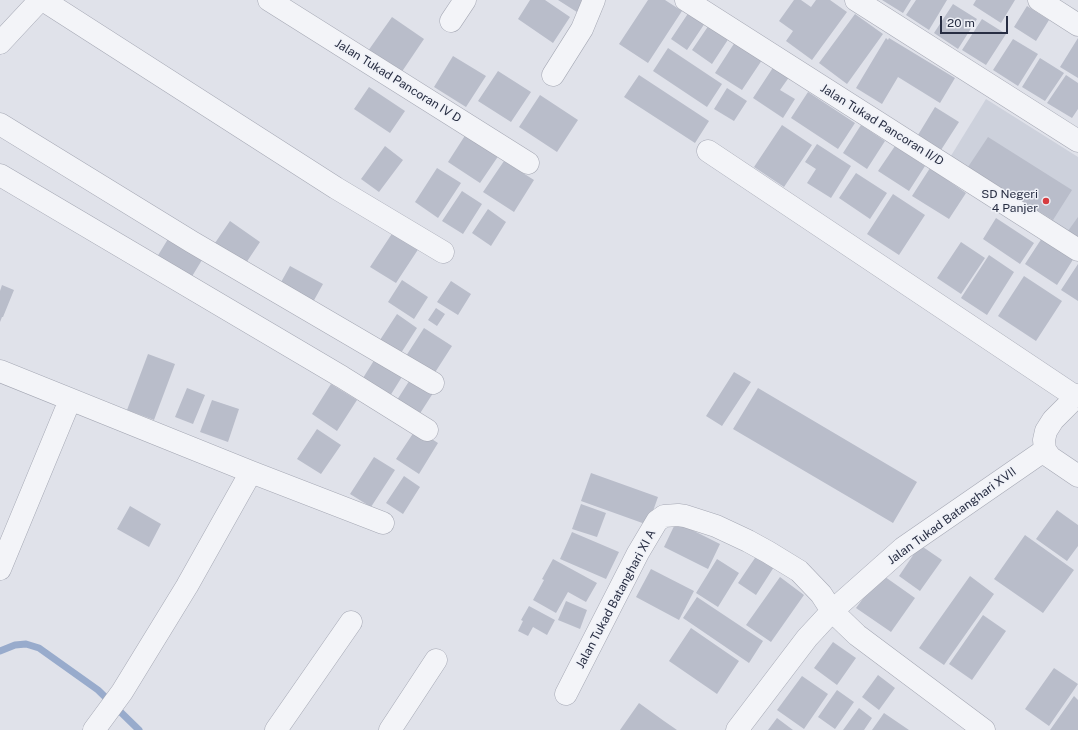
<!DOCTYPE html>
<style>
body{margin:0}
#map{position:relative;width:1078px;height:730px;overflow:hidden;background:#e0e2ea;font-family:"Public Sans",sans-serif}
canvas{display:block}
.scale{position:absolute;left:940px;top:16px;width:68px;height:18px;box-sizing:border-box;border:2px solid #272d42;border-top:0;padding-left:5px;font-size:12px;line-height:14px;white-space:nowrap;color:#272d42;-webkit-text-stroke:3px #eff1f7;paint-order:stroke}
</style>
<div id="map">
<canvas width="1078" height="730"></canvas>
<div class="scale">20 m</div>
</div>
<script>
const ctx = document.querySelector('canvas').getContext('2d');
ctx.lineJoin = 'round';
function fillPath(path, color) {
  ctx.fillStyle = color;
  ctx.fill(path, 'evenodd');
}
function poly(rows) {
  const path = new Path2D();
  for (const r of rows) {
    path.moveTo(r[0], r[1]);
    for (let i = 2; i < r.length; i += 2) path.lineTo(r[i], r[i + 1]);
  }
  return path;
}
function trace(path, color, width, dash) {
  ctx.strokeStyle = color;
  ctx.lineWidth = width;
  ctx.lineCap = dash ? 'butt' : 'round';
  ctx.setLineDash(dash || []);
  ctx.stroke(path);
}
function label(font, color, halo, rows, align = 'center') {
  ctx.font = font + ' "Public Sans",sans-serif';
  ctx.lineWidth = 3;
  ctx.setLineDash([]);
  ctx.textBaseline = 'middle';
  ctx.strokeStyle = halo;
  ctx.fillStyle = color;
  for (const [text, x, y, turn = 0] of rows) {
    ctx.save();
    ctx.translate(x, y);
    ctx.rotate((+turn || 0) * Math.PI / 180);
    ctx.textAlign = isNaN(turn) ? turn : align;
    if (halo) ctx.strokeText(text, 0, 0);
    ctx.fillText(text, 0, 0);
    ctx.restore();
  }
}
fillPath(poly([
 [986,99,1078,157,1078,243,949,159]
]), '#cdd1dc');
trace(poly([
 [0,651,15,645,26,644,39,648,98,690,139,730]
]), '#98abcc', 7);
fillPath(poly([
 [530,0,545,0,570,17,553,43,518,19],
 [558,0,590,0,580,14],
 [648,0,665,0,682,11,648,63,619,44],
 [794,0,801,0,811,7,816,0,830,0,847,12,812,60,786,41,793,31,779,21],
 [882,0,911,0,903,13],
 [916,0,947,0,929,30,906,15],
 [976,0,1015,0,1001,23,973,5],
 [953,4,977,19,958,49,934,33],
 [1027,6,1049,20,1036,41,1014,27],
 [691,9,707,20,687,50,671,39],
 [855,14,883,34,847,84,819,63],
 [392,17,424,39,401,73,368,51],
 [982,19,1006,34,986,65,962,50],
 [711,22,731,35,712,64,692,50],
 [886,38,888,40,889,38,955,78,940,103,898,77,882,104,856,88],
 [1078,38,1078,78,1060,67],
 [737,39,764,57,742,90,715,73],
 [1013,39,1038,54,1018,86,993,70],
 [668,48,722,84,707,107,653,71],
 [453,56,486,76,466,107,434,87],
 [1040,58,1064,73,1045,101,1022,87],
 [776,63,792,73,780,90,795,99,783,118,753,98],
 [498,71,531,92,511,122,478,101],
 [639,75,709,121,695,143,624,97],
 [1066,75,1078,83,1078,109,1072,118,1047,103],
 [369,87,405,111,390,133,354,109],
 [727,88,747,101,734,121,714,109],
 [808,92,855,123,838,149,791,118],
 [540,95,578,120,557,152,519,127],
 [935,107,959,122,941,150,918,135],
 [782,125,812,145,784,187,754,167],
 [861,125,885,141,867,169,843,153],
 [466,134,499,155,480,183,448,162],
 [988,137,1072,190,1053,220,968,167],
 [817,144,851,166,831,198,807,183,816,169,805,162],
 [385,146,403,160,379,192,361,179],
 [895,146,925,166,909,191,878,171],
 [504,161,534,180,514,212,483,192],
 [437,168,461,183,438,218,415,202],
 [930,168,966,193,949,219,912,196],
 [856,173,887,193,870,219,839,198],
 [462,191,482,204,463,234,442,221],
 [893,194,925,215,899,255,867,234],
 [488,209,506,222,491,246,472,233],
 [1078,217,1078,238,1068,231],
 [996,218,1034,243,1020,264,983,239],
 [230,221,260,242,246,263,215,243],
 [395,229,421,245,396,283,370,267],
 [1042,238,1074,258,1057,285,1025,264],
 [168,239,202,260,191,278,157,257],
 [961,242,985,258,961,294,937,278],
 [989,255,1014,272,987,315,961,298],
 [1078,264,1078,301,1061,290],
 [290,266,323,284,313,302,280,284],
 [1024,276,1062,301,1036,341,998,316],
 [402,280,428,297,414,319,388,302],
 [451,281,471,294,458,315,437,302],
 [2,285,14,290,3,317,2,317,0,322,0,291],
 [436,308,445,314,437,326,428,320],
 [397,314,417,328,401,353,380,340],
 [424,328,452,346,434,374,406,356],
 [148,354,175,364,154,420,127,410],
 [378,354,405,372,390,396,363,378],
 [734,372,751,382,722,426,706,416],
 [413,375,435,390,419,415,397,400],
 [331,384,357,400,337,431,312,414],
 [187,388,205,395,193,424,175,417],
 [758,388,917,482,893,523,733,429],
 [212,400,239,409,228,442,200,432],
 [317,429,341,445,321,474,297,459],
 [416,429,438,443,419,474,396,459],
 [374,457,395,470,371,507,350,494],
 [591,473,658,497,648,525,581,501],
 [404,476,420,487,403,514,386,503],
 [581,504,606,513,597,537,572,529],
 [130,506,161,524,149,547,117,529],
 [1057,510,1078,525,1078,546,1067,561,1036,539],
 [676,522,720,544,708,569,664,547],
 [572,532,619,552,606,579,560,559],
 [1025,535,1074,570,1043,613,994,579],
 [920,545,942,560,920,591,899,576],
 [757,555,774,567,756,595,738,583],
 [553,559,597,583,586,602,568,592,556,613,533,600,544,580,542,579],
 [717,559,739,573,718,607,696,593],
 [651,569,694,591,679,620,636,597],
 [881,574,915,598,891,632,856,608],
 [970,576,994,594,944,665,919,648],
 [780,577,804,595,771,642,746,625],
 [697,597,763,641,749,663,683,618],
 [566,601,587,610,580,629,558,620],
 [529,606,555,620,547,635,533,627,528,636,518,631,523,621,521,620],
 [983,615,1006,631,972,680,949,664],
 [691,628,739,661,717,694,669,661],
 [833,642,856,658,837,685,814,668],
 [1054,668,1078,684,1049,726,1025,709],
 [878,675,895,688,879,710,862,697],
 [802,676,828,694,804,729,777,710],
 [837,690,854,702,835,729,818,717],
 [1074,696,1078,700,1078,730,1050,730],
 [639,703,664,721,677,730,620,730],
 [859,708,872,718,864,730,843,730],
 [884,713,909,730,872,730],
 [777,718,793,730,768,730]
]), '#b9bdca');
const minor = poly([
 [43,0,336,188,443,252],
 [269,0,528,163],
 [686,0,1078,250],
 [856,0,1078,141],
 [1039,0,1078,25],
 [451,21,465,0],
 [0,43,40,0],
 [553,75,582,29,594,0],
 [0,124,192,242,433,383],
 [708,151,1076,397],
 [0,175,342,377,427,430],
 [0,371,251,472,383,523],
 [1045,450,1044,440,1046,431,1053,420,1078,395],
 [1045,450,1050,457,1078,476],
 [0,569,70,400],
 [566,694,638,553,657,521,664,516,678,515,685,516,716,526,748,541,768,552,799,571,821,594,832,611,857,635,984,730],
 [94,730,122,692,187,586,251,472],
 [276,730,351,622],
 [390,730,436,660],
 [737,730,807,638,832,611,903,548,1045,450]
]);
trace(minor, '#a5a8b4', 23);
trace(minor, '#f3f4f8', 22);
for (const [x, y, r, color] of [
 [1046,201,4,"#d73c40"]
]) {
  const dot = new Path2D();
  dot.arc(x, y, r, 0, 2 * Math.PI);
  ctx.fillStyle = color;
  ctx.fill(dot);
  trace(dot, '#eff1f7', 1.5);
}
label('12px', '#272d42', '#eff1f7', [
 ["Jalan Tukad Pancoran IV D",398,81,32],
 ["Jalan Tukad Pancoran II/D",882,125,32],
 ["Jalan Tukad Batanghari XVII",952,516,-36],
 ["Jalan Tukad Batanghari XI A",616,599,-62]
]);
label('12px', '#272d42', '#eff1f7', [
 ["SD Negeri",1038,194],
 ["4 Panjer",1038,208]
], 'right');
</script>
